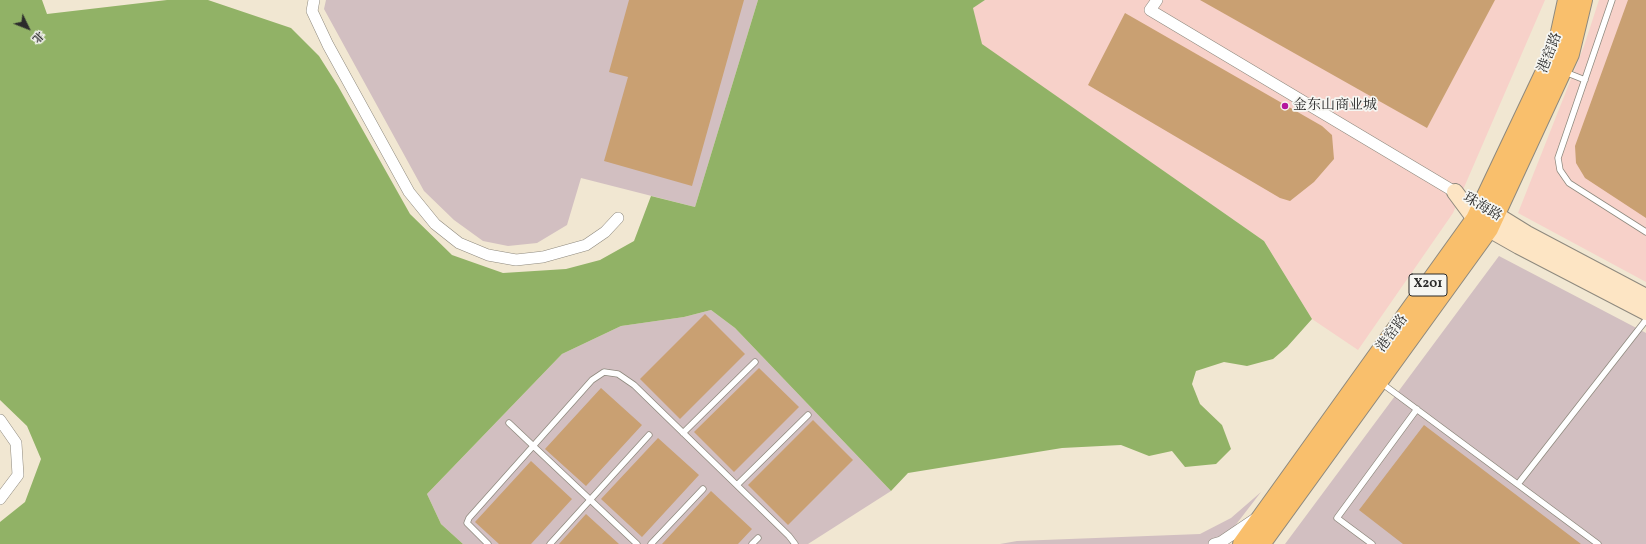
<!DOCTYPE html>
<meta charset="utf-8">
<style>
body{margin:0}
#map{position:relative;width:1646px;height:544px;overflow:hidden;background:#f1e7d2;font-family:Vollkorn,"Noto Serif SC",serif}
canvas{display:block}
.north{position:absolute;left:8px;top:8px;width:40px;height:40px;-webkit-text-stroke:3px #f6f6f2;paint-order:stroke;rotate:133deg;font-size:11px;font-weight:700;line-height:16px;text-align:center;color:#2b2b2b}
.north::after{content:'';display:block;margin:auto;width:14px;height:18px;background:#2b2b2b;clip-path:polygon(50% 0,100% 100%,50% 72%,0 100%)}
</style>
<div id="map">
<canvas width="1646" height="544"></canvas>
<div class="north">北</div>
</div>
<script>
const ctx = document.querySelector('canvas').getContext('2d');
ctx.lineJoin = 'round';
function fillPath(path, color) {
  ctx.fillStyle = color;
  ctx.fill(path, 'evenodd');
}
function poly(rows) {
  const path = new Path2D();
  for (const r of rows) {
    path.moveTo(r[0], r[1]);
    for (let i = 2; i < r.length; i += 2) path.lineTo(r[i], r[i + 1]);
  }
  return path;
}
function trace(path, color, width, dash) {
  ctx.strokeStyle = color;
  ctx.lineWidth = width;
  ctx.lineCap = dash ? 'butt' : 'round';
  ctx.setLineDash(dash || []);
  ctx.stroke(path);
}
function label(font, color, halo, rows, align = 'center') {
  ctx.font = font + ' Vollkorn,"Noto Serif SC",serif';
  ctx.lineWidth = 3.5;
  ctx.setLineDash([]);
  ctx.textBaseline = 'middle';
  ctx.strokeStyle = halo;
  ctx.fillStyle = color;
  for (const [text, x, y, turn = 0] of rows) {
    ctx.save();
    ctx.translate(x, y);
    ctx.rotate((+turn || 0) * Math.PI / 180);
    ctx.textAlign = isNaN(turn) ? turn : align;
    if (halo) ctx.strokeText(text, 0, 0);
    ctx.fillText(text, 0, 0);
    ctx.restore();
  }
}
fillPath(poly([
 [985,0,1545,0,1453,213,1358,350,1312,319,1264,241,981,44,973,8],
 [1599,0,1646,0,1646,282,1518,213,1584,46]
]), '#f7d1c9');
fillPath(poly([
 [326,0,758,0,695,207,581,178,567,225,537,243,508,246,483,241,454,220,424,191,324,9],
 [1499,256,1646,333,1646,544,1285,544],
 [711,310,735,328,891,491,808,544,463,544,441,524,427,494,562,354,621,326,684,317],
 [1261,492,1221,544,1000,544,1017,541,1200,534,1231,518]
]), '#d2bfc1');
fillPath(poly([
 [0,0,42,0,47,14,167,0,208,0,291,28,319,56,338,86,410,214,452,255,503,273,566,269,600,260,634,241,651,196,695,207,758,0,985,0,973,8,982,44,1264,241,1312,319,1287,347,1273,359,1247,366,1224,362,1196,371,1192,384,1200,404,1222,425,1231,449,1216,464,1185,467,1172,451,1149,456,1121,445,1062,448,908,473,891,491,735,328,711,310,684,317,621,326,562,354,427,494,441,524,463,544,0,544,0,522,25,502,41,459,27,426,0,400]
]), '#91b266');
fillPath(poly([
 [629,0,744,0,692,186,604,161,628,77,609,72],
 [1200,0,1495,0,1427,128],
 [1628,0,1646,0,1646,218,1585,178,1576,163,1575,146],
 [1125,13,1322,126,1332,135,1334,159,1314,182,1290,201,1280,198,1088,85],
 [705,314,745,354,680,419,640,379],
 [759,368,799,407,734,472,694,432],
 [601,388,642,425,586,486,545,449],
 [813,420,853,460,788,525,748,485],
 [1424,425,1581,544,1403,544,1359,510],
 [658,438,699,475,642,537,601,499],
 [531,461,572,499,531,544,499,544,475,522],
 [711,491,752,529,738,544,662,544],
 [586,514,619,544,559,544]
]), '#c9a072');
const service = poly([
 [1612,0,1558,158,1560,170,1569,183,1646,232],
 [1565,72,1585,80],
 [1380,382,1598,544],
 [509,423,637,544],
 [683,433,755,362],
 [1518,484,1646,320],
 [737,485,808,415],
 [488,544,467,523,469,518,592,380,604,372,618,374,634,385,789,536,795,544],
 [550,544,649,435],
 [651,544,703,489],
 [752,544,758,538],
 [1372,544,1337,518,1417,409]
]);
const minor = poly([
 [314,0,312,11,328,45,409,192,435,224,459,243,488,255,516,260,543,257,586,245,605,232,618,218],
 [1157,0,1150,10,1455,192],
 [0,420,16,443,18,475,0,499],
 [1214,544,1221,542,1255,519]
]);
const secondary = poly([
 [1455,192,1475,219,1489,229,1519,246,1646,312],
 [1485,208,1527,234,1646,297]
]);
const primary = poly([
 [1242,544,1475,219,1557,46,1567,0],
 [1261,544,1489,229,1570,54,1583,0]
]);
trace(service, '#8e897e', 7);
trace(minor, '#8e897e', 12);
trace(secondary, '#8e897e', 18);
trace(primary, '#8e897e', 20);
trace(service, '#fff', 5.5);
trace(minor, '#fff', 11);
trace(secondary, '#fde5c4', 16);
trace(primary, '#f9bf6c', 18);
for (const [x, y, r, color] of [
 [1285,106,4,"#b5179e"]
]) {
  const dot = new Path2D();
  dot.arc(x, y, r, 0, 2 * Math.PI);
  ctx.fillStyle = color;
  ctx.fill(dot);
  trace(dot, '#f6f6f2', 1.5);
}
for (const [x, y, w] of [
 [1428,285,38]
]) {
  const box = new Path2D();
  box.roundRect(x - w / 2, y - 11, w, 22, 3);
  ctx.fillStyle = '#f6f6f2';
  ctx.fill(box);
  trace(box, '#2b2b2b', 1);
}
label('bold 13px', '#2b2b2b', null, [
 ["X201",1428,285]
]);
label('14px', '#2b2b2b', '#f6f6f2', [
 ["港窑路",1551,53,-69],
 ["珠海路",1482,208,30],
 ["港窑路",1393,334,-54]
]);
label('14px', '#2b2b2b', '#f6f6f2', [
 ["金东山商业城",1293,106]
], 'left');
</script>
